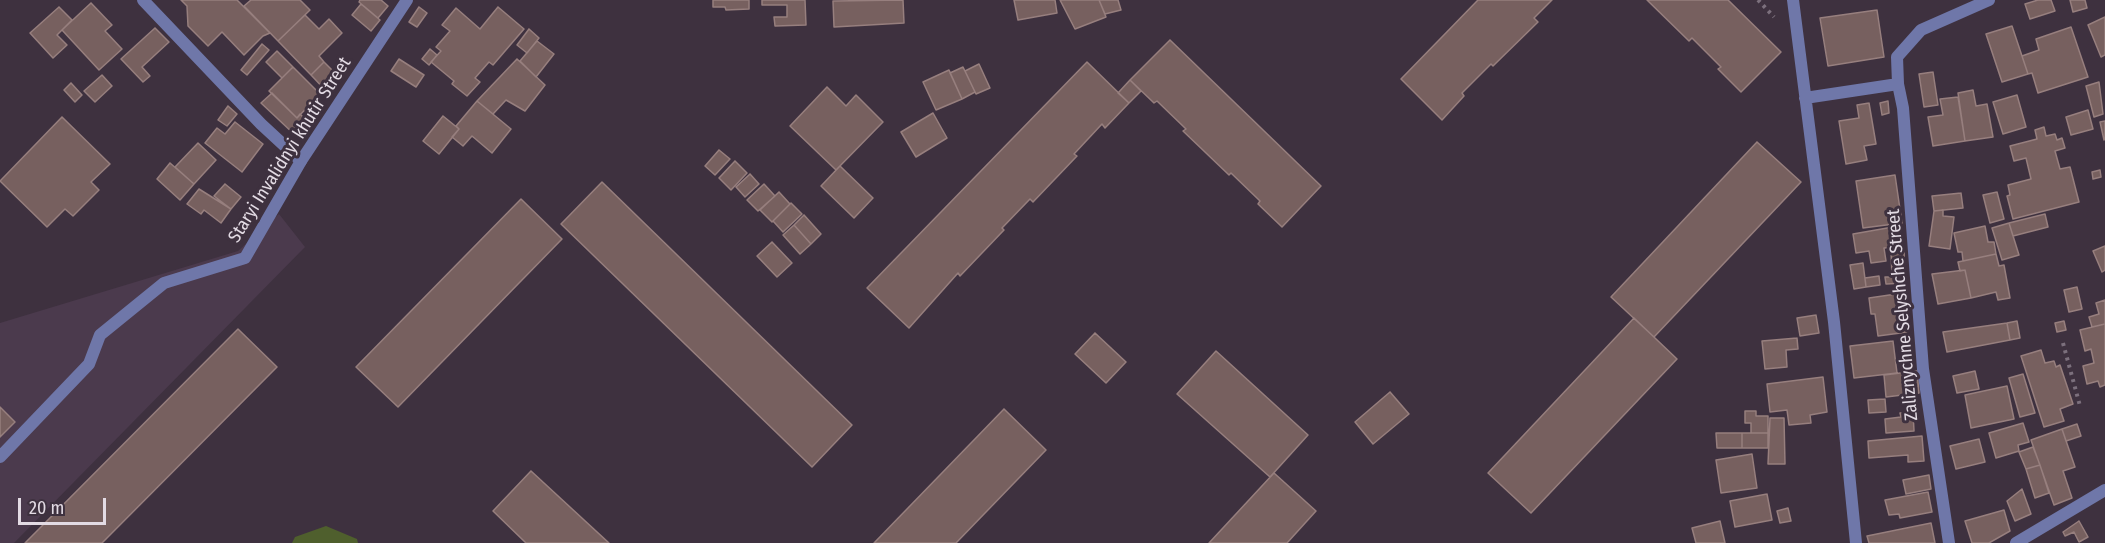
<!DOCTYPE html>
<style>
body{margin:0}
#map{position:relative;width:2105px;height:543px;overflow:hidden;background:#3e313f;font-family:"Fira Sans Condensed",sans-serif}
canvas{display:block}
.scale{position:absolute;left:18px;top:498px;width:88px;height:27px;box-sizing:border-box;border:3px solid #e3dbe4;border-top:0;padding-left:8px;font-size:18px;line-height:21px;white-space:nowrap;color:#e3dbe4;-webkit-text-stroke:4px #3e313f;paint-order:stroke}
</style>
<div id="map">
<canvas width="2105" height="543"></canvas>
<div class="scale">20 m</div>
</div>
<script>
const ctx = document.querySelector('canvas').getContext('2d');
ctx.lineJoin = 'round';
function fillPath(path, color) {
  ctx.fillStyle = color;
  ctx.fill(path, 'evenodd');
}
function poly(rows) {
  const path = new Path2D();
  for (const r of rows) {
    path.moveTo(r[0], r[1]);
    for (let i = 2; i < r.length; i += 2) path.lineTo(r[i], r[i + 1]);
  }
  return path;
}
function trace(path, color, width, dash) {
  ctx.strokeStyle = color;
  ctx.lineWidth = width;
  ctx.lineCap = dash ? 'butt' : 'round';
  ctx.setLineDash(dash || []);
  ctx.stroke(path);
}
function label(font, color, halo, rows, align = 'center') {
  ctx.font = font + ' "Fira Sans Condensed",sans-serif';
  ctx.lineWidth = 6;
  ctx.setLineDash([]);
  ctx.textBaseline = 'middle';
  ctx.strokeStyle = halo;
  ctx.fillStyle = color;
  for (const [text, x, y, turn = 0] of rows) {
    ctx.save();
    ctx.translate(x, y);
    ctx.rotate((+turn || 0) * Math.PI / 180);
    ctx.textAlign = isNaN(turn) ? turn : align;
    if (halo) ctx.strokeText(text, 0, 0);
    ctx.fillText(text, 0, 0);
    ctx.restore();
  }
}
fillPath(poly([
 [279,214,305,247,14,543,0,543,0,323,238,251]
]), '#4b3a4d');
fillPath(poly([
 [326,526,357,539,358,543,292,543,295,537]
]), '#4f5f2d');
const building = poly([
 [237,0,270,33,263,36,244,55,222,32,208,46,188,26,187,6,181,0,237,0],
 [251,0,300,0,310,10,278,41,244,6,251,0],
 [360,0,381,0,388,6,378,18,359,2,360,0],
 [713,0,749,0,749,9,726,10,725,7,713,7,713,0],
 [762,0,805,0,806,25,775,26,774,17,787,17,787,5,762,5,762,0],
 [903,0,904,23,834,27,833,1,903,0],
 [1014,0,1055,0,1057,13,1018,20,1014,0],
 [1060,0,1099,0,1106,17,1075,29,1060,0],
 [1099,0,1118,0,1121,10,1105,14,1099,0],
 [1478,0,1552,0,1534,18,1538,22,1493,66,1491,64,1462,93,1464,96,1442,120,1401,79,1478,0],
 [1647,0,1728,0,1781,52,1741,92,1718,69,1721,67,1692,38,1689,41,1647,0],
 [2038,0,2051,0,2055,11,2030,19,2025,4,2038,0],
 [2070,0,2085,0,2087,8,2073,12,2070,0],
 [91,3,112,25,105,31,122,49,99,70,62,30,91,3],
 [361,4,380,20,371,31,352,15,361,4],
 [59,7,72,20,57,35,67,45,53,58,30,33,59,7],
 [419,7,427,13,417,27,409,22,419,7],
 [498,7,524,29,493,65,489,62,475,78,480,82,467,96,452,84,454,81,431,62,441,51,436,47,450,31,442,25,456,8,480,29,498,7],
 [1877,10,1884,57,1828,66,1820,18,1877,10],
 [305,15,319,29,329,19,342,33,319,56,324,62,311,75,278,41,305,15],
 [2105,17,2105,55,2101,57,2088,25,2105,17],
 [2012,26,2028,74,2002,82,1986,34,2012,26],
 [2071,27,2088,77,2038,93,2032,73,2028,74,2022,56,2039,50,2036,39,2071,27],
 [155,28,169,42,142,67,150,76,143,82,121,59,155,28],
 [529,29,539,38,527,53,517,45,529,29],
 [1170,40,1321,186,1282,227,1258,204,1260,201,1231,173,1229,175,1183,131,1186,129,1157,101,1154,103,1130,80,1170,40],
 [537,41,554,54,536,77,520,61,537,41],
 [262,44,269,50,247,75,241,70,262,44],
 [430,49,437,55,429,65,422,59,430,49],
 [277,51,293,67,282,78,266,62,277,51],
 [399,59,424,75,416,87,391,71,399,59],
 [517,59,545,85,525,111,506,100,493,114,477,101,517,59],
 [324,62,340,78,328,93,311,75,324,62],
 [1087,62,1129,103,1105,128,1102,124,1074,154,1077,156,1033,202,1030,199,1002,228,1004,230,960,276,958,273,909,328,867,288,1087,62],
 [979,64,990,88,976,94,965,71,979,64],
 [293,67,320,94,297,118,269,91,293,67],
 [963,67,975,92,962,99,950,73,963,67],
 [949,70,962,99,936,110,923,82,949,70],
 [1933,72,1938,105,1924,107,1919,74,1933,72],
 [102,75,112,86,95,102,84,91,102,75],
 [1130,80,1141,91,1129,103,1118,93,1130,80],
 [2099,82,2103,114,2094,117,2086,86,2099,82],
 [71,83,82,95,75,102,64,90,71,83],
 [827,87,846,106,856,95,883,122,836,170,790,126,827,87],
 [1973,90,1976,106,1987,104,1993,137,1965,141,1958,93,1973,90],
 [272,93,297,118,300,114,308,122,295,135,261,103,272,93],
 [2017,95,2026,127,2003,134,1993,102,2017,95],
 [1958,97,1965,141,1933,146,1928,117,1943,115,1940,99,1958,97],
 [477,101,511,129,492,153,472,136,463,146,452,137,459,129,456,126,477,101],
 [1888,101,1889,113,1882,115,1880,103,1888,101],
 [1869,103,1876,144,1864,146,1867,160,1846,164,1839,121,1859,118,1857,105,1869,103],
 [228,106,237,114,227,126,218,120,228,106],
 [2088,110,2093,129,2071,135,2066,117,2088,110],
 [933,113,947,138,916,157,901,132,933,113],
 [443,116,459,129,439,154,423,141,443,116],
 [62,117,110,164,91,182,99,190,73,216,65,209,47,227,0,181,62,117],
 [2105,121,2105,139,2104,140,2100,122,2105,121],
 [235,122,263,144,242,172,205,143,217,128,225,134,235,122],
 [2044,127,2046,136,2055,134,2057,140,2062,138,2065,148,2055,151,2060,169,2070,167,2079,202,2013,219,2007,196,2010,195,2008,185,2031,179,2026,158,2014,161,2010,146,2037,139,2035,130,2044,127],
 [1757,142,1801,182,1654,337,1611,297,1757,142],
 [198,143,216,160,194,184,175,167,198,143],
 [719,150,730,159,715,175,705,166,719,150],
 [735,161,747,173,731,190,719,178,735,161],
 [170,163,194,184,180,200,157,179,170,163],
 [840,166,873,198,854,218,821,186,840,166],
 [2100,170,2101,177,2093,179,2092,172,2100,170],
 [750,174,759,184,745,197,736,187,750,174],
 [1895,175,1902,223,1863,228,1856,181,1895,175],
 [602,182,852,425,812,467,561,224,602,182],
 [225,184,241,197,231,209,214,196,225,184],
 [764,184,775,196,758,211,747,200,764,184],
 [199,189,231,209,221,223,204,210,201,214,187,204,199,189],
 [779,192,790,204,772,222,760,210,779,192],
 [1997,192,2004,219,1990,223,1983,195,1997,192],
 [1961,193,1963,208,1934,211,1932,196,1961,193],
 [521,199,562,239,398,407,356,367,521,199],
 [791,203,802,214,783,232,773,221,791,203],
 [1943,210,1943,216,1954,217,1950,249,1929,246,1934,211,1943,210],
 [2045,214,2048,227,2013,236,2009,223,2045,214],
 [804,215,821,234,811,244,794,225,804,215],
 [2009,223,2019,255,2002,260,1992,228,2009,223],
 [794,225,811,244,800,254,783,235,794,225],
 [1985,226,1988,242,1994,242,1996,254,1963,261,1962,252,1958,252,1954,233,1985,226],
 [1893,227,1896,247,1884,248,1886,261,1871,263,1869,251,1856,253,1853,234,1893,227],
 [772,242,792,263,777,277,757,256,772,242],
 [2105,246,2105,270,2102,272,2093,251,2105,246],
 [1891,250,1904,250,1905,283,1886,284,1885,277,1892,277,1891,250],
 [1996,254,1999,266,2004,265,2010,298,1998,300,1996,292,1971,298,1965,270,1960,271,1958,262,1996,254],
 [1863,263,1866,287,1854,289,1850,265,1863,263],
 [1965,270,1971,298,1938,304,1932,274,1965,270],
 [1879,276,1880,285,1866,287,1865,278,1879,276],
 [2077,287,2082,309,2069,312,2064,290,2077,287],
 [1903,293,1908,332,1878,336,1875,314,1871,314,1869,298,1903,293],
 [2105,300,2105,324,2092,327,2089,317,2099,314,2096,303,2105,300],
 [1816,315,1819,333,1800,336,1797,318,1816,315],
 [1634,318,1677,359,1531,513,1488,473,1634,318],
 [2017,321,2020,338,2010,340,2007,323,2017,321],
 [2064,321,2066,330,2057,332,2055,323,2064,321],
 [2007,323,2010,340,1947,352,1943,332,2007,323],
 [2105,324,2105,385,2100,387,2098,381,2087,384,2083,366,2094,363,2091,349,2085,351,2080,330,2105,324],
 [238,329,277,367,102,543,25,543,238,329],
 [1095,333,1126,362,1106,383,1075,354,1095,333],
 [1797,338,1798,349,1786,350,1787,367,1765,369,1762,341,1797,338],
 [1893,341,1897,373,1854,378,1850,346,1893,341],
 [2041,350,2045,363,2054,361,2056,367,2060,365,2073,404,2060,409,2064,421,2044,427,2021,356,2041,350],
 [1216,351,1308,435,1270,477,1177,394,1216,351],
 [1917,371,1919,393,1886,397,1884,375,1917,371],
 [1975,371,1979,389,1957,393,1953,376,1975,371],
 [2023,374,2035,413,2020,417,2009,378,2023,374],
 [1823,377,1827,412,1810,415,1811,423,1789,425,1787,410,1770,412,1767,384,1823,377],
 [2007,386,2014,419,1971,428,1965,395,2007,386],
 [1390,392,1409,414,1373,444,1355,422,1390,392],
 [1885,399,1886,412,1869,413,1868,400,1885,399],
 [0,407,15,422,0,437,0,407],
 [1004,409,1046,450,956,543,874,543,1004,409],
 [1745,411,1756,411,1756,416,1768,416,1768,433,1751,433,1751,423,1745,423,1745,411],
 [1913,412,1914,431,1886,433,1885,419,1901,417,1900,413,1913,412],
 [1770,418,1784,418,1785,464,1768,464,1770,418],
 [2023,423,2029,442,2018,445,2019,451,1996,458,1989,433,2023,423],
 [2077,424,2081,436,2066,441,2062,429,2077,424],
 [2062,429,2075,467,2063,471,2072,498,2054,505,2031,440,2062,429],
 [1716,433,1742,433,1742,448,1717,448,1716,433],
 [1742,433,1768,433,1768,448,1742,448,1742,433],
 [1922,436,1924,461,1908,462,1908,455,1869,458,1868,441,1922,436],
 [1979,439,1985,462,1956,469,1950,446,1979,439],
 [2033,447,2040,465,2026,469,2019,452,2033,447],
 [1752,454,1757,488,1721,493,1716,460,1752,454],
 [2040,465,2049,493,2035,498,2026,469,2040,465],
 [531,471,609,543,526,543,493,511,531,471],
 [1274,473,1316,511,1287,543,1209,543,1274,473],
 [1929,475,1931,489,1906,494,1903,480,1929,475],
 [2022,489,2031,514,2015,521,2007,501,2022,489],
 [1928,492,1932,512,1900,518,1899,514,1889,515,1885,500,1928,492],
 [1767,494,1772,520,1735,527,1730,501,1767,494],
 [1788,508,1791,521,1780,523,1777,511,1788,508],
 [2004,510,2010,531,1989,543,1972,543,1965,521,2004,510],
 [1720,521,1725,543,1696,543,1692,528,1720,521],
 [2079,521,2088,537,2079,542,2074,532,2065,536,2063,532,2079,521],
 [1931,523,1935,543,1869,543,1867,536,1931,523]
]);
fillPath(building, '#77605f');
trace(building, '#977f7e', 1.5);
trace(poly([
 [1758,0,1774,17],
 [2063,343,2080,406]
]), '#7c707d', 4, [3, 4.5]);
trace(poly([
 [143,0,261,124,301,161],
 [1898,84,1903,108,1923,369,1949,543],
 [2016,543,2105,490]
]), '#6f77a9', 12);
trace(poly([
 [1793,0,1834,322,1856,543],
 [1805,98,1898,84,1897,57,1921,30,1989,0],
 [0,457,89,364,100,335,164,283,245,258,301,161,407,0]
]), '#6f77a9', 12);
label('18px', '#e3dbe4', '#3e313f', [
 ["Staryi Invalidnyi khutir Street",290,150,-58],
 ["Zaliznychne Selyshche Street",1903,315,-95]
]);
</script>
